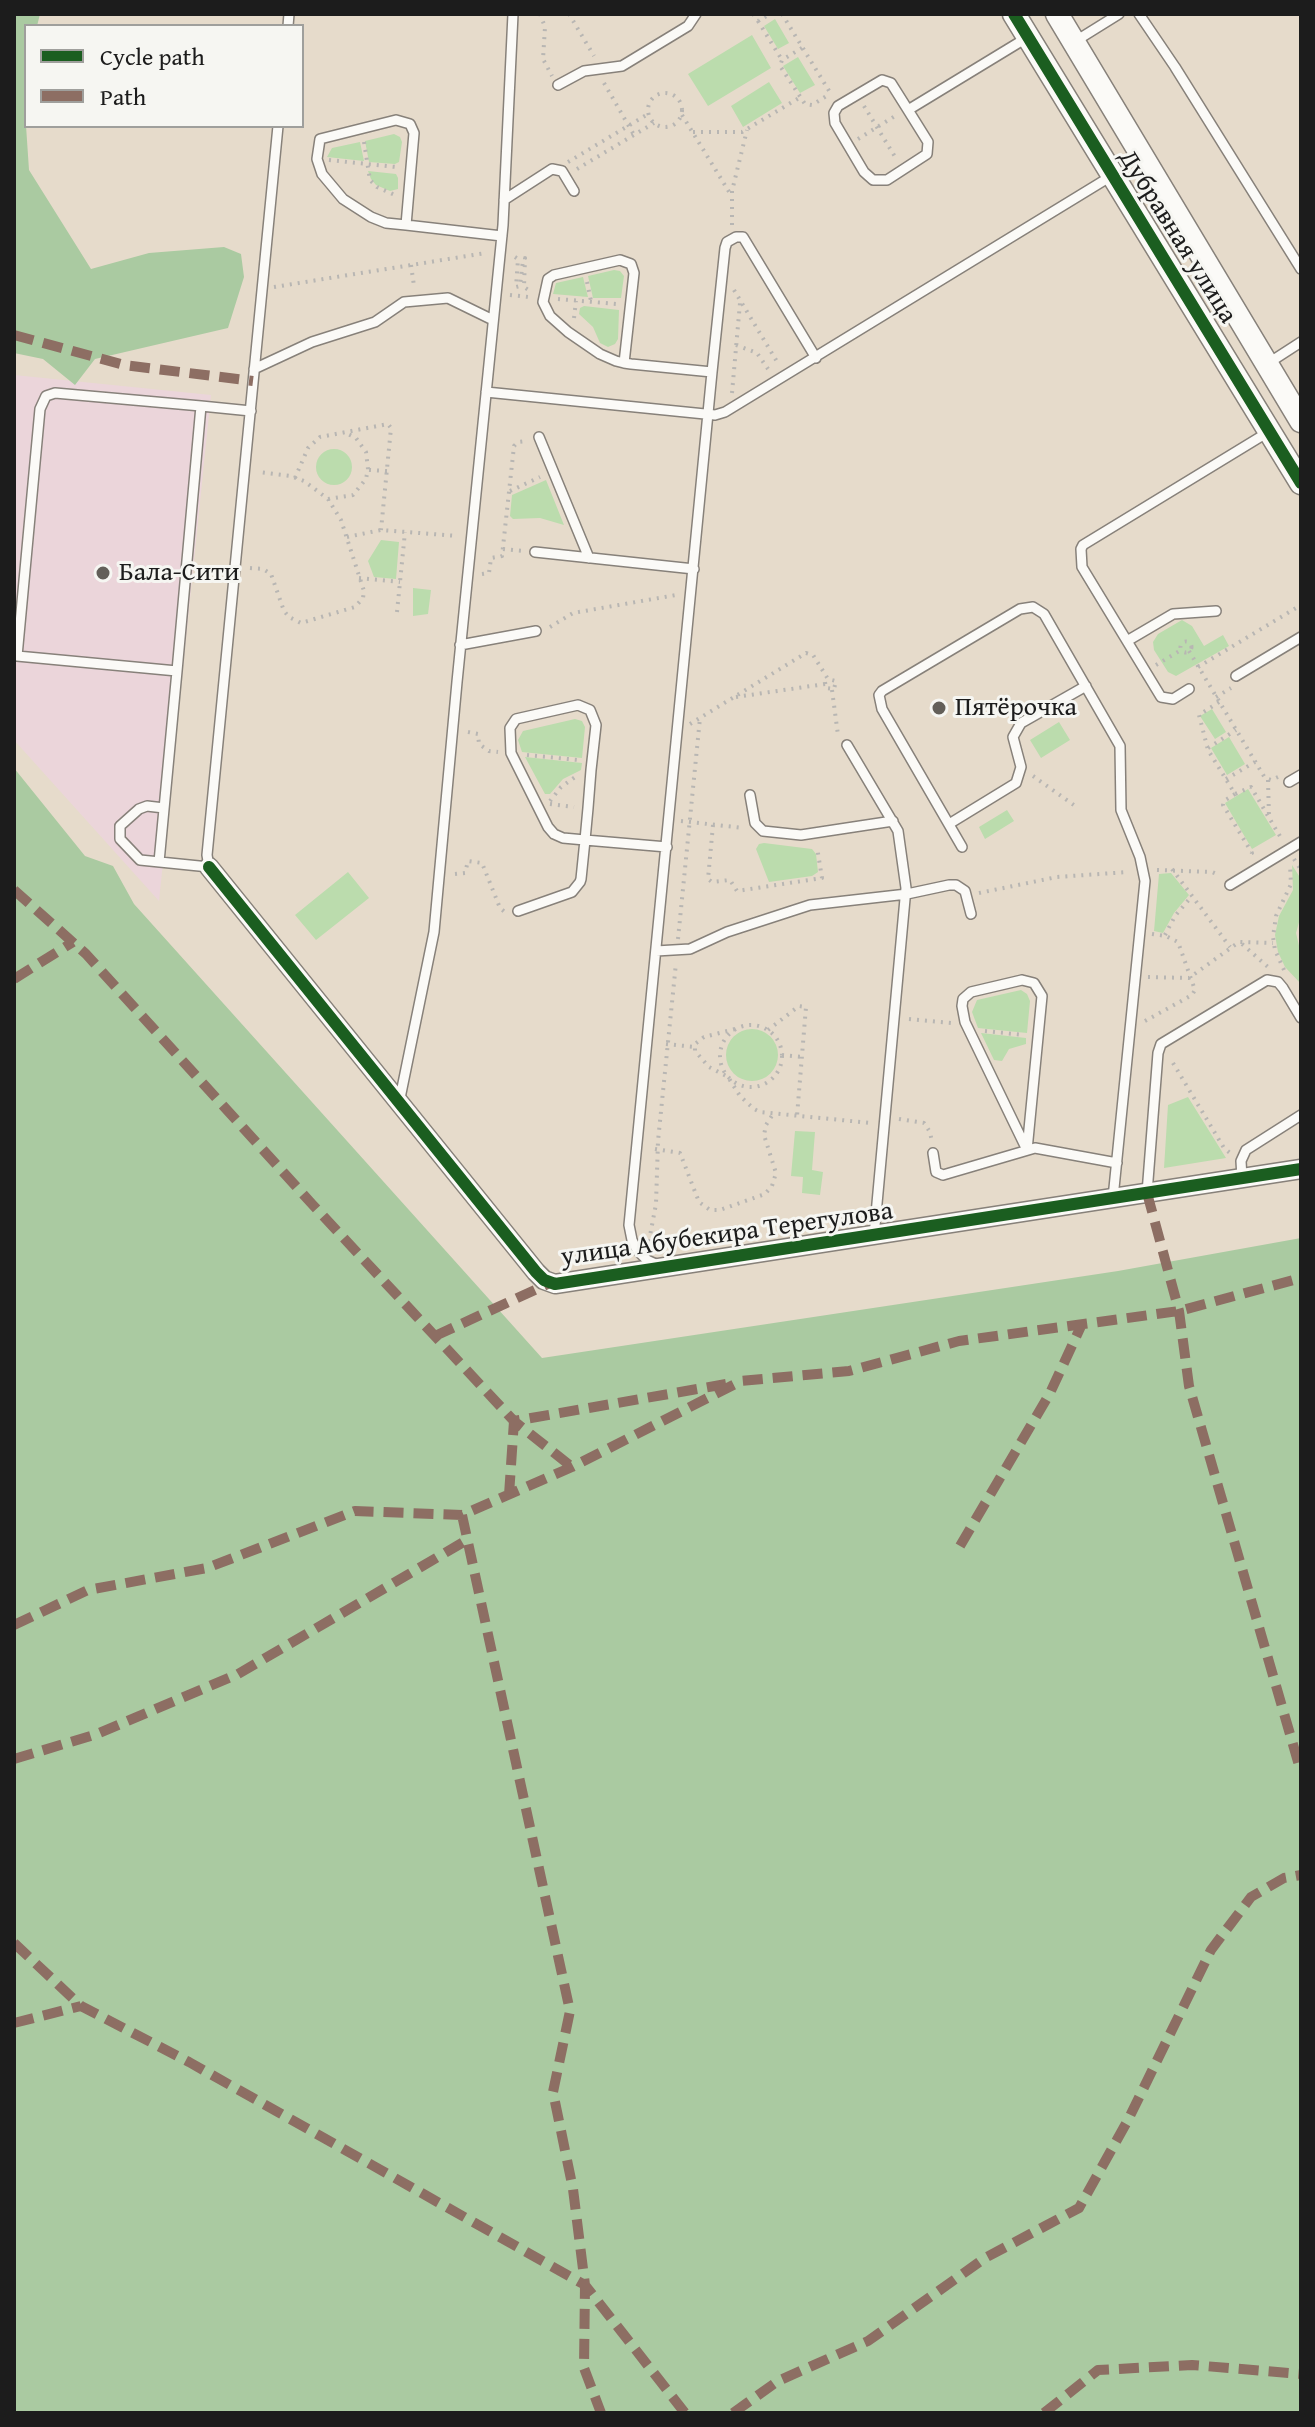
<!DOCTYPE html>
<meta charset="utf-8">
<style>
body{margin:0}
#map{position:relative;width:1315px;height:2427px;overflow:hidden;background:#e6dbcb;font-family:"Gentium Book Plus",serif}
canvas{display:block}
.frame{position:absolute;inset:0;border:16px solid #1c1c1c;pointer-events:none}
.legend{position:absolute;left:24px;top:24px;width:280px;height:104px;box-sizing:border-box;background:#f6f6f2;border:2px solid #9f9f9c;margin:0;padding:10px 14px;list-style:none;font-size:24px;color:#1c1c1c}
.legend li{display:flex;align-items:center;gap:16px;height:40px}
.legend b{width:40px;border:2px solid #9f9f9c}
</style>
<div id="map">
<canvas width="1315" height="2427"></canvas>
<div class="frame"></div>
<ul class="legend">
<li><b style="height:10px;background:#1b5e20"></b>Cycle path</li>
<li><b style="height:10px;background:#8d6e63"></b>Path</li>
</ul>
</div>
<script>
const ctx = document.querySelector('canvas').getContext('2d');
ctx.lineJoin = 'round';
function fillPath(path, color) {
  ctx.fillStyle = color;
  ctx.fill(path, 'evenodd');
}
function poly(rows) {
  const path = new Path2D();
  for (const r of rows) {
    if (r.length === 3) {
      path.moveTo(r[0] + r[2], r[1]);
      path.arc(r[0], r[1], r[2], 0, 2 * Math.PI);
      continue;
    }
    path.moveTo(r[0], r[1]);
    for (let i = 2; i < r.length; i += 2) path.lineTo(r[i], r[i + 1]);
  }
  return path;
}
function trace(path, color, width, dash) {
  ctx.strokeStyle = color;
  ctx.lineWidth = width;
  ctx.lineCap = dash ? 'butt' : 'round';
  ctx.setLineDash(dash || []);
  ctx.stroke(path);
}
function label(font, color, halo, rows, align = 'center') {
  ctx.font = font + ' "Gentium Book Plus",serif';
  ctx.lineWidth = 6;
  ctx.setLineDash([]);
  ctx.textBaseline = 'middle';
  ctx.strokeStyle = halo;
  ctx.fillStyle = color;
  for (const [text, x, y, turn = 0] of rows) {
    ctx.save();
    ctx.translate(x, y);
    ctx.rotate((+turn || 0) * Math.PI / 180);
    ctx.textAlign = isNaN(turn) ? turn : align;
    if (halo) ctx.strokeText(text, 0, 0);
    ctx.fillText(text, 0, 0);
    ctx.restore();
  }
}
fillPath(poly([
 [14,375,211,395,159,901,14,740]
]), '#ebd5da');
fillPath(poly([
 [775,19,789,43,778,49,764,26],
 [752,35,771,68,708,106,688,74],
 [798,57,815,85,800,93,783,66],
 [769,82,782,103,743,127,731,106],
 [394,134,400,137,402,142,399,162,395,164,369,162,365,141],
 [360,142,364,161,327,157,332,148],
 [368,171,396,174,398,178,398,189,390,191,376,185,371,179],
 [614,270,620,271,624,276,621,298,593,298,588,276],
 [583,277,588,297,553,294,556,283],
 [584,306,619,310,618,339,615,344,608,347,600,343,593,327,579,314,580,308],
 [334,467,18],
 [546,480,564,525,540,518,513,519,510,516,512,495],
 [381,540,399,542,396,579,374,577,368,561],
 [413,588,431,590,428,614,413,616],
 [1182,620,1192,626,1204,646,1223,635,1229,646,1176,676,1168,672,1154,650,1153,642,1158,634],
 [1212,709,1226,732,1215,739,1200,716],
 [575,719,582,721,585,727,582,758,522,752,518,740,523,731],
 [1059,722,1070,740,1041,758,1030,740],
 [1229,737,1245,764,1227,775,1211,748],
 [525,757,582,763,581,770,563,779,550,794,545,794],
 [1248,789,1276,835,1252,849,1225,803],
 [1007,810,1014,821,985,839,979,827],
 [764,843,812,849,816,854,818,872,812,876,769,882,756,849,759,844],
 [1292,865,1301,879,1301,915,1296,933,1301,954,1301,984,1285,967,1278,952,1275,935,1279,916,1293,890],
 [348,872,369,898,316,940,295,915],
 [1171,873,1189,895,1174,913,1163,933,1154,931,1159,874],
 [1021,990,1027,994,1030,1001,1027,1033,978,1028,972,1012,977,1000],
 [752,1055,26],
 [981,1033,1026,1038,1026,1044,1009,1049,1002,1061,994,1060],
 [1188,1097,1226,1158,1164,1168,1168,1105],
 [795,1131,815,1132,812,1170,823,1172,820,1195,802,1193,803,1177,791,1176]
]), '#bbdcad');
fillPath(poly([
 [14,14,40,14,37,26,26,26,24,96,29,170,91,269,149,253,224,247,241,254,244,277,228,328,95,359,75,385,43,359,14,353],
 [14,768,85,856,113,866,134,904,542,1358,1118,1271,1301,1238,1301,2413,14,2413]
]), '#aacaa1');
const service = poly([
 [1139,14,1175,67,1301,269],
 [288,26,289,14],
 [1074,42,1119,14],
 [558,85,584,71,622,66,688,26,696,14],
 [908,110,928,142,927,154,887,180,873,180,864,172,835,123,834,113,838,106,882,80,891,83,908,110,1028,37],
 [504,200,552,169,562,171,574,191],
 [406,225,414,133,410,124,396,120,320,139,317,159,322,174,343,199,371,217,386,223,406,225,502,236],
 [624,363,634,273,631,264,620,260,554,275,548,279,543,302,550,316,568,332,600,354,616,361,624,363,631,364,712,372,629,1225,632,1240,637,1250,647,1260,658,1265],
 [1267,364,1301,342],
 [254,369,312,342,375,322,404,302,448,298,493,320],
 [712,372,725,248,727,242,736,237,743,237,816,358],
 [486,392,715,415,725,412,1113,175],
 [55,393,201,406,177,671,17,656,40,409,46,396,55,393],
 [201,406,251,411],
 [539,437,589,558],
 [535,552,694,569],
 [1127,641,1173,614,1216,611],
 [460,645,536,631],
 [1236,676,1301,637],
 [1189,689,1173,699,1161,697,1082,567,1081,549,1083,545,1270,431],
 [847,745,898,831,906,888,874,1236],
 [1289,782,1301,775],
 [750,795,755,823,763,831,801,835,893,821],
 [164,808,147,806,139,809,120,826,120,839,140,860,209,867,207,855,278,126],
 [949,824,1016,783,1021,767,1013,737,1021,723,1086,686],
 [962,847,882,709,879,695,882,691,1020,609,1033,607,1044,614,1120,746,1121,810,1140,857,1145,881,1113,1198],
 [159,862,177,671],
 [1230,885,1301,842],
 [518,911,572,892,580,882,581,879,585,840,588,808,591,770,596,725,590,710,578,705,516,719,510,728,511,753,548,827,554,834,563,838,585,840,667,847],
 [656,951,690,949,727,932,810,905,907,894,949,885,956,885,965,891,971,914],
 [1022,980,1034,983,1042,996,1027,1150,965,1022,962,1006,963,999,971,992,1022,980],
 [399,1103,434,932,457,682,503,225,513,14],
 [933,1153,936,1172,943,1175,1035,1148,1117,1163],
 [1242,1178,1241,1161,1246,1150,1301,1115],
 [1147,1193,1158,1053,1161,1044,1267,980,1278,982,1283,988,1301,1018]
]);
const minor = poly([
 [209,867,536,1272,544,1280,555,1284,1301,1169]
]);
const tertiary = poly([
 [1014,14,1301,483],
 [1057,14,1301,421]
]);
trace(service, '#87817a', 12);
trace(minor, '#87817a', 21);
trace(tertiary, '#87817a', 25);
trace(poly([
 [540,14,545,27,543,59,552,76],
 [569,14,594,56],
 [753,14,758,21,770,14],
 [782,14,831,94],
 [758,21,782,60],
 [802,48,782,60,780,66,805,104,812,105,828,95],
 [604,83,634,135],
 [665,110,17],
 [864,106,897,160],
 [682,115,731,195],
 [693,132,742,132,799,98],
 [858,139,895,116],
 [364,142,370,180,377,187,397,196],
 [329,160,396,167],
 [568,162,648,114],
 [577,169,654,123],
 [732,225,732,191,747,130],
 [515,257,518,259,516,287,520,286,523,260,525,258,524,287,530,291,530,294],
 [411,265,414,286],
 [587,282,591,301],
 [274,287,486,253],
 [734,290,779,365],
 [510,295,529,297],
 [558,299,617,304],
 [574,318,576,301],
 [736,345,757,353,768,369],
 [732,393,740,303],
 [369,470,387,471],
 [295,478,308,448,320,437,388,424,391,428,381,530],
 [510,491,540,477],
 [328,499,353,495,366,479,368,469,366,452,356,438,346,433],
 [347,537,381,530,457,536],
 [503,549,524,551],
 [250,568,263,569,271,574,284,611,289,617,301,623,355,607,363,598,364,591,341,520,328,499,304,481,291,476,259,472],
 [482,574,489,573,491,558,502,556,514,446,518,442,526,441],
 [359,578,400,582],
 [397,612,405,532],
 [550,627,573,613,676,595],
 [1186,647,5.5],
 [1189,651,1265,778,1271,780,1278,777],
 [1156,665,1181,650],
 [1198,667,1301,605],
 [832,690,838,735],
 [736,697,825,684],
 [1216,697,1231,688],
 [1219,702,1199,715,1208,750,1235,794,1251,787,1281,838],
 [690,724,806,653,813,655,828,679,825,682,826,688,834,689,836,681,828,679],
 [468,732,478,734,479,744,489,751,498,752],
 [1208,748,1236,730],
 [527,755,578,760],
 [1033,776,1078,808],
 [1226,779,1255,762],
 [1268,780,1269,817],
 [1235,794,1224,801,1223,805,1252,853,1249,855],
 [550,801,561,787,578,775],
 [550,804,574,807],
 [681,821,744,828],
 [713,825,708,879,712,882,730,880,737,891,822,878,817,847],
 [1294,859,1301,870],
 [1172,869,1230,947],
 [1157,870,1212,872,1219,875],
 [455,874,465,873,468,861,482,863,500,908,506,913],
 [979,893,1057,877,1128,872],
 [1301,926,1301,941],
 [1165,935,1175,916,1192,896],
 [678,939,700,718],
 [1242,944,1268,967],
 [1284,970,1275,950,1273,937,1276,916,1291,884,1290,865],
 [1148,977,1189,978,1239,942,1273,943],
 [909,1019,952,1023],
 [1145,1021,1192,995,1195,990,1178,942,1166,936,1152,934],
 [751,1056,31],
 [735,1029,704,1037,695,1044,695,1051,709,1067,728,1077,740,1096,754,1109,760,1112,871,1123],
 [768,1030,799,1006,806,1007,797,1116],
 [985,1031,1024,1035],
 [666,1044,695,1047],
 [782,1055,803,1057],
 [1173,1063,1224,1148,1230,1153],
 [899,1119,924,1123,930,1132,932,1142],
 [655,1149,680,1153,699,1202,710,1210,720,1210,765,1194,772,1186,776,1173,764,1135,766,1125,773,1114],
 [649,1241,656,1204,658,1141,676,963]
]), '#b8b6b3', 4, [2, 6]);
trace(service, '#fbfaf7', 9);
trace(minor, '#fbfaf7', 18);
trace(tertiary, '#fbfaf7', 22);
trace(poly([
 [14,335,124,365,253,381],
 [14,890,86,954,312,1204,514,1421,572,1467],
 [14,979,73,942],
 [1147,1193,1179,1311,1189,1386,1301,1772],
 [435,1336,550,1283],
 [509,1495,514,1421,726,1384],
 [462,1515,570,2011,553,2092,573,2189,585,2285,584,2368,601,2413],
 [960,1546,1050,1393,1082,1324],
 [14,1625,88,1590,207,1568,355,1511,462,1515,572,1467,741,1381,849,1371,959,1341,1179,1311,1301,1278],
 [14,1759,97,1734,238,1674,467,1540],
 [14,1943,81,2006,189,2062,585,2285,685,2413],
 [14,2023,81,2006],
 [733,2413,778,2381,868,2341,985,2258,1079,2208,1128,2120,1211,1950,1251,1897,1284,1878,1301,1875],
 [1044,2413,1098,2370,1192,2365,1301,2374]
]), '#8d6e63', 10, [20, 10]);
trace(poly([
 [1014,14,1301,483],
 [209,867,536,1272,544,1280,555,1284,1301,1169]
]), '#1b5e20', 12);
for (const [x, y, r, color] of [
 [103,573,8,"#635f59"],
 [939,708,8,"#635f59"]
]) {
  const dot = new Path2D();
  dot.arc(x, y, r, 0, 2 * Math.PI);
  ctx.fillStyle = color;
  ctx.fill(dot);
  trace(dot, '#f6f6f2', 3);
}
label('26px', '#1c1c1c', '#f6f6f2', [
 ["Дубравная улица",1177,237,58],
 ["улица Абубекира Терегулова",727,1235,-8]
]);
label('26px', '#1c1c1c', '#f6f6f2', [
 ["Бала-Сити",119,573],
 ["Пятёрочка",955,708]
], 'left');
</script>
